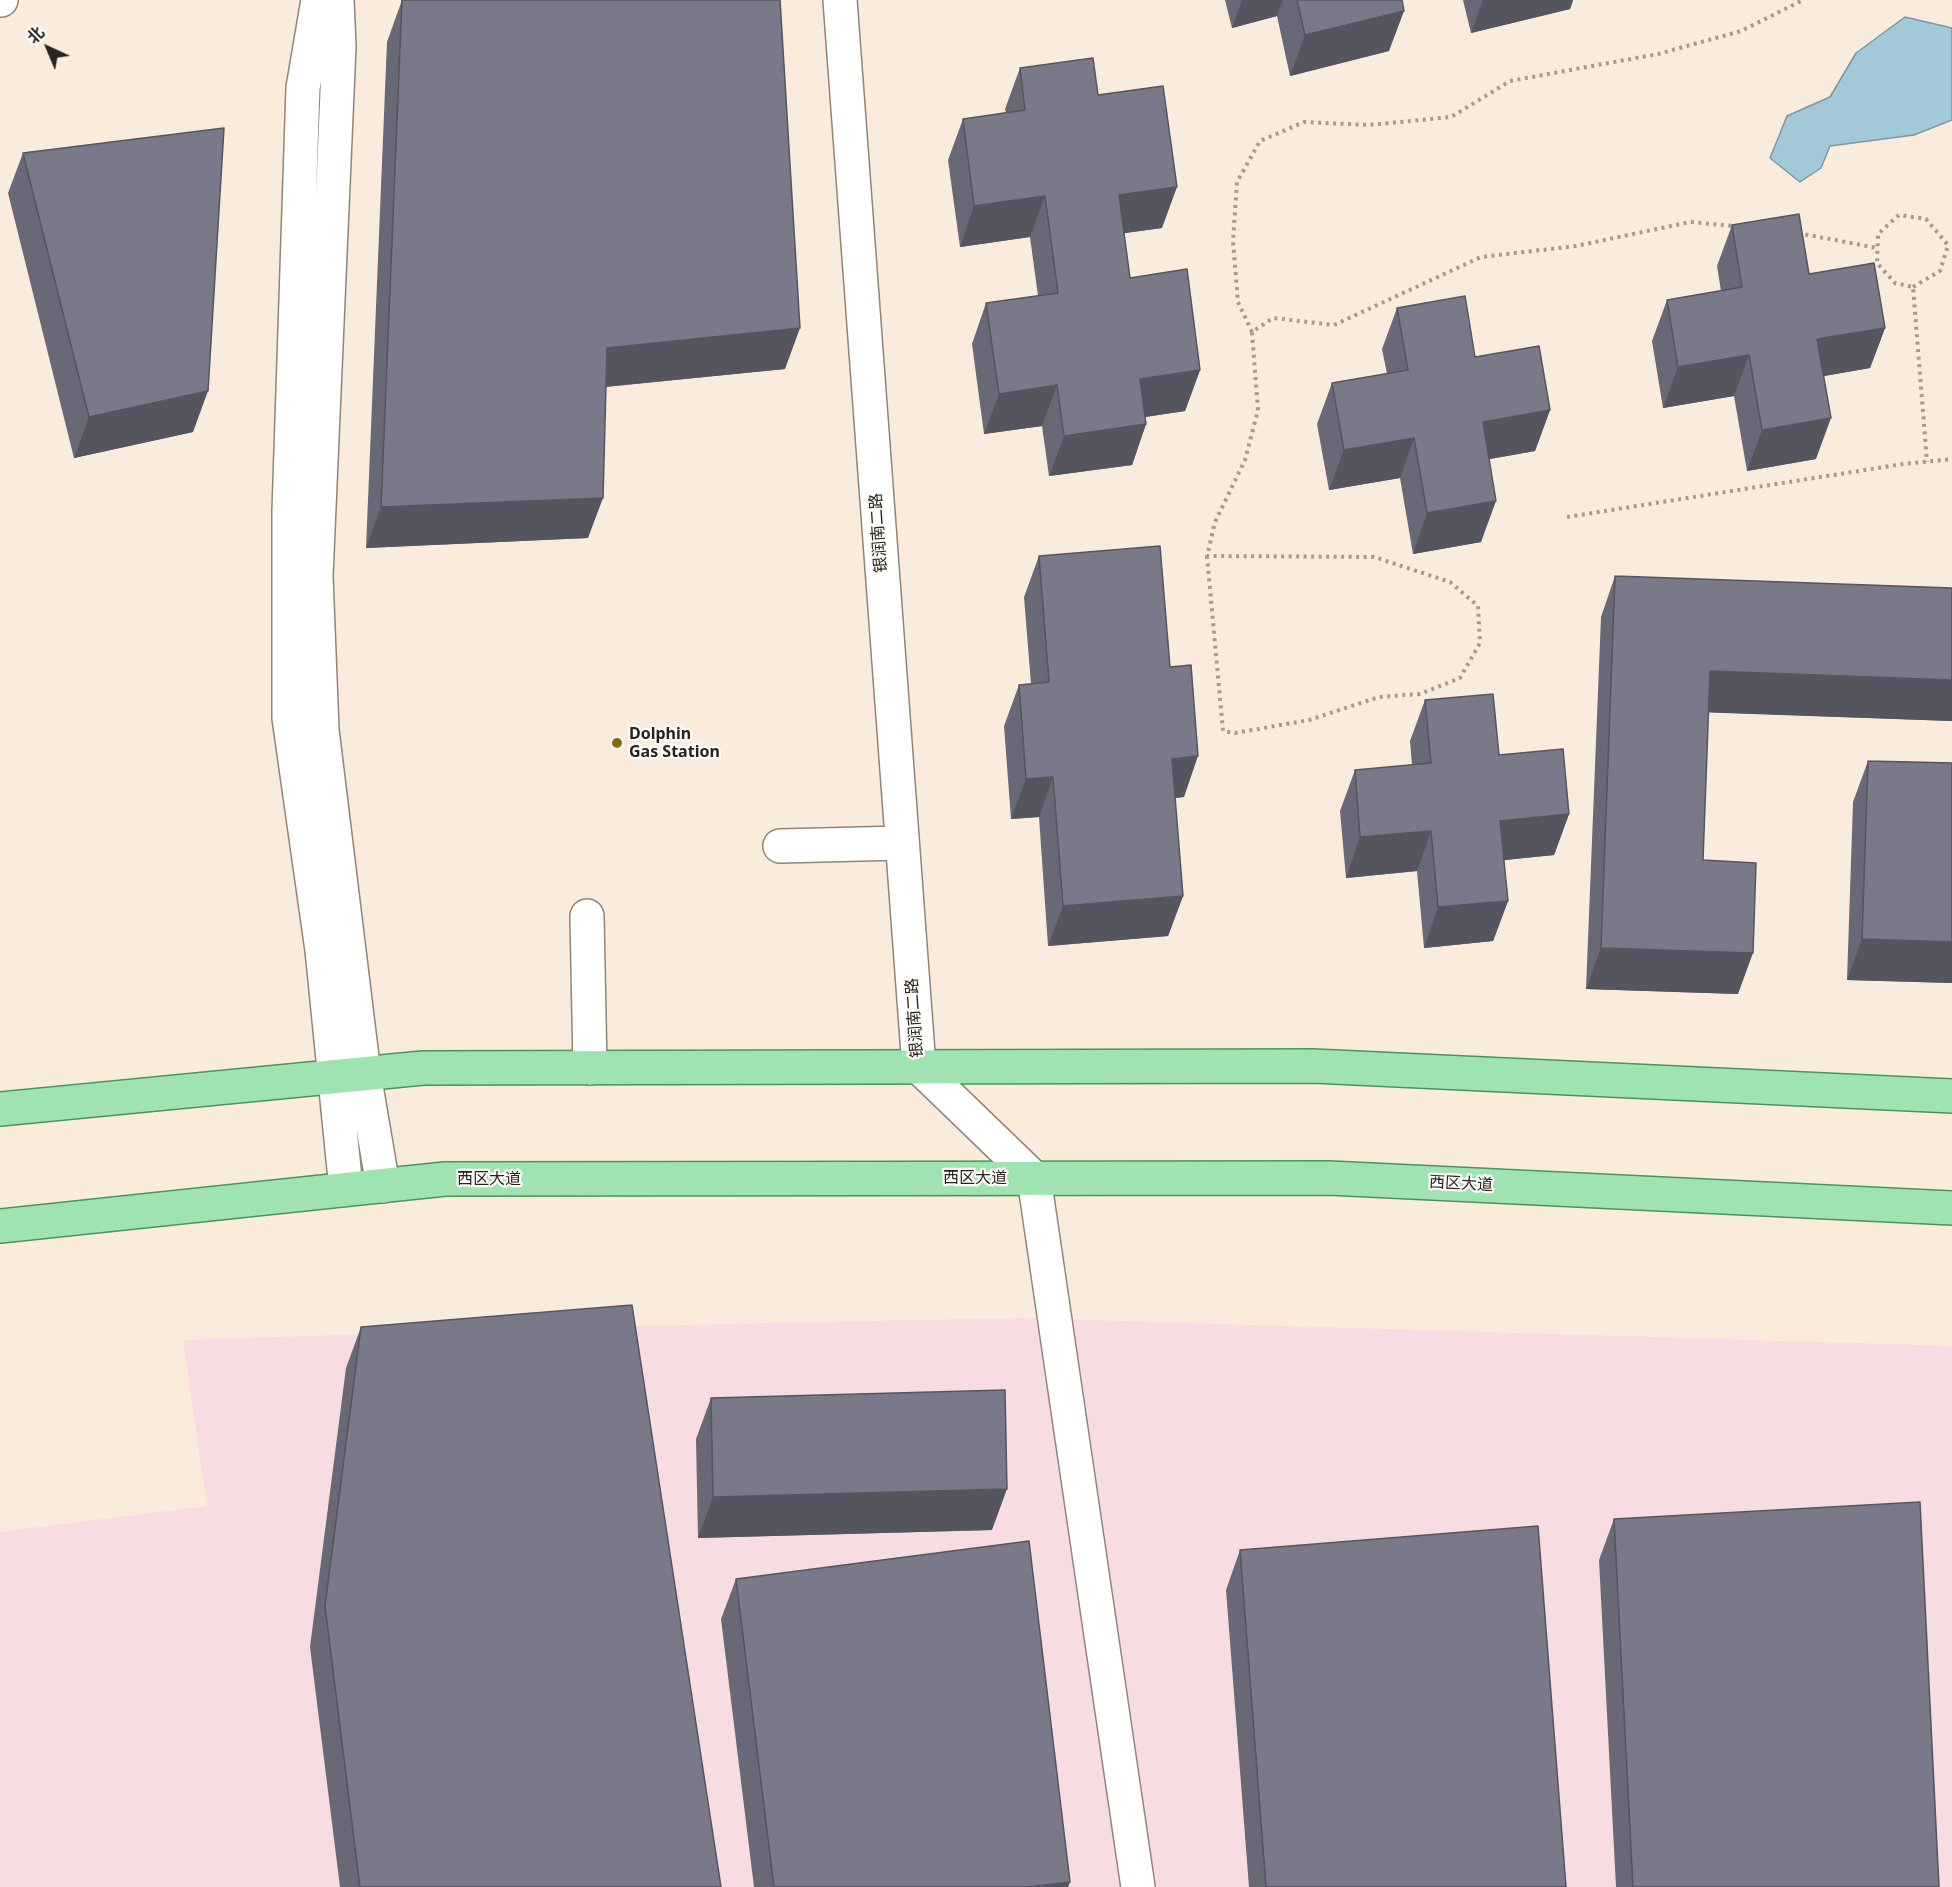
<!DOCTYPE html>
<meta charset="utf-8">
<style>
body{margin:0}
#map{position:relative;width:1952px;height:1887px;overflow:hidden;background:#f9ecdd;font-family:"Noto Sans","Noto Sans SC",sans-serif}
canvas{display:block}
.north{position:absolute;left:18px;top:18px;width:60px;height:60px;-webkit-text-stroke:4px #fdfbf8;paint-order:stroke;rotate:316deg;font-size:16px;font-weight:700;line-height:24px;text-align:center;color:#28231e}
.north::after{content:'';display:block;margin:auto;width:21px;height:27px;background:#28231e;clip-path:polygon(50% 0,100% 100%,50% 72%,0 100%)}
</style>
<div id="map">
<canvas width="1952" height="1887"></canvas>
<div class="north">北</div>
</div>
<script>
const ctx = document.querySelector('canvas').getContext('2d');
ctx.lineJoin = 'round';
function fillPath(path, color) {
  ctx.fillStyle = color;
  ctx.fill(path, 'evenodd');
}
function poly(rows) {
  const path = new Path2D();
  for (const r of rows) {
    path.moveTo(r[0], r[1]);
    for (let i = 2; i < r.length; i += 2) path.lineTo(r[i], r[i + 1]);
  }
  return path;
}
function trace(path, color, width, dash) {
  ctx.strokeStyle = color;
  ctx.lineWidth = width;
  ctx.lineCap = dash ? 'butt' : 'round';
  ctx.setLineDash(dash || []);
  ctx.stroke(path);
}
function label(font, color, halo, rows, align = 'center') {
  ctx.font = font + ' "Noto Sans","Noto Sans SC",sans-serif';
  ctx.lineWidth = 4.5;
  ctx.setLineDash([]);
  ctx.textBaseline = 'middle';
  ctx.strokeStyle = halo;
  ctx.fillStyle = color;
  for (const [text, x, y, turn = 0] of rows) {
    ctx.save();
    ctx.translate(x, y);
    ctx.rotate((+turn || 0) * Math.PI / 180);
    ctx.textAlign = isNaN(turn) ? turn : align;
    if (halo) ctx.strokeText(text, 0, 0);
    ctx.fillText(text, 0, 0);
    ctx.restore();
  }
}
fillPath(poly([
 [1022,1318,1952,1346,1952,1887,0,1887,0,1532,207,1506,183,1340,627,1326]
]), '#f7dce1');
const water = poly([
 [1905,17,1952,28,1952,120,1914,135,1830,146,1821,168,1800,182,1770,158,1787,116,1830,97,1856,53,1905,17]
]);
fillPath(water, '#a2c9d8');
trace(water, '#7d97a0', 1.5);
const minor = poly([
 [0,0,1,0],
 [318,0,303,88,289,511,289,718,322,950,346,1189],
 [337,0,339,46,316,576,322,730,364,1074,383,1186],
 [840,0,919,1067,1034,1178,1138,1887],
 [780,846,902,843],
 [587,916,590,1068]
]);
const major = poly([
 [0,1109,423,1068,1313,1066,1952,1096],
 [0,1226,445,1179,1329,1178,1952,1208]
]);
trace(minor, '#918578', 36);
trace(major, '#4c935d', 36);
trace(poly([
 [1798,233,1877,248],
 [1913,287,1940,271,1948,245,1926,219,1899,215,1878,234,1877,263,1895,283,1913,287,1927,462],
 [1252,332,1238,302,1233,241,1237,182,1260,141,1304,122,1369,125,1451,117,1510,81,1658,54,1741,31,1803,0],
 [1567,517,1903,464,1952,459],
 [1207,556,1223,731,1235,733,1309,720,1379,697,1420,694,1460,678,1480,643,1478,606,1450,582,1374,557,1207,556,1215,522,1245,460,1258,410,1252,332,1273,318,1334,325,1481,257,1576,246,1690,222,1734,226]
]), '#a59b90', 4, [3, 4.5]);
trace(minor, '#fff', 33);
trace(major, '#a0e3b2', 33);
fillPath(poly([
 [402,0,785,369,606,387,588,538,366,548,387,42],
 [1225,0,1402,0,1389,51,1290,76,1277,16,1232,28],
 [1463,0,1573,0,1570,9,1471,33],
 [1020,68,1098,95,1162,228,1124,233,1130,278,1200,370,1185,411,1145,417,1146,424,1132,465,1049,476,1042,426,984,434,972,344,986,303,1038,296,1030,237,960,247,948,160,963,119,1006,113,1005,109],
 [23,153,193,432,74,458,8,193],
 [1732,225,1809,274,1885,328,1870,368,1823,376,1816,459,1747,471,1734,396,1663,408,1652,341,1667,300,1721,291,1717,266],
 [1397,308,1475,357,1550,410,1535,451,1489,459,1481,542,1413,554,1400,478,1329,490,1317,424,1332,383,1387,374,1382,349],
 [1039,556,1170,667,1184,797,1175,798,1183,896,1168,936,1048,946,1039,817,1011,819,1004,726,1019,685,1031,684,1024,597],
 [1615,576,1952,588,1952,721,1708,712,1703,860,1738,994,1586,989,1601,617],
 [1425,700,1499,755,1569,814,1554,855,1504,860,1508,901,1493,941,1424,948,1417,871,1346,878,1340,811,1355,770,1412,765,1410,741],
 [1868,761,1952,763,1952,983,1847,980,1853,802],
 [361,1327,721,1887,340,1887,310,1647,346,1368],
 [711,1398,992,1530,698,1538,696,1439],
 [1614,1519,1939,1887,1616,1887,1599,1560],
 [1240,1550,1566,1887,1249,1887,1226,1590],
 [736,1579,1068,1887,754,1887,721,1619]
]), '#686876');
fillPath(poly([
 [1242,0,1283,0,1277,16,1232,28],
 [1483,0,1573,0,1570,9,1471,33],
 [1404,11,1389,51,1290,76,1305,35],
 [1177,187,1162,228,1104,236,1119,195],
 [1045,196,1030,237,960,247,974,206],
 [800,328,785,369,592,388,607,348],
 [1885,328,1870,368,1802,380,1817,339],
 [1749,355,1734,396,1663,408,1678,367],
 [1200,370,1185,411,1125,420,1140,379],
 [1057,385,1042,426,984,434,999,394],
 [208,391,193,432,74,458,89,417],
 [1550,410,1535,451,1468,463,1483,422],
 [1831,418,1816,459,1747,471,1762,430],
 [1146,424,1132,465,1049,476,1064,436],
 [1414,438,1400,478,1329,490,1344,450],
 [603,498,588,538,366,548,381,507],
 [1496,501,1481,542,1413,554,1427,513],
 [1710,671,1952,680,1952,721,1695,712],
 [1198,756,1184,797,1157,800,1172,759],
 [1053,777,1039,817,1011,819,1026,779],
 [1569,814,1554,855,1486,862,1500,821],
 [1431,831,1417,871,1346,878,1360,837],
 [1183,896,1168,936,1048,946,1063,906],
 [1508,901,1493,941,1424,948,1438,907],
 [1862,939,1952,942,1952,983,1847,980],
 [1601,948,1753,953,1738,994,1586,989],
 [1007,1489,992,1530,698,1538,713,1497],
 [1070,1882,1068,1887,1028,1887]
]), '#555560');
const building = poly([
 [402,0,780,0,800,328,607,348,603,498,381,507,402,0],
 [1297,0,1402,0,1404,11,1305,35,1297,0],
 [1093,58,1098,95,1163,86,1177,187,1119,195,1130,278,1187,269,1200,370,1140,379,1146,424,1064,436,1057,385,999,394,986,303,1058,293,1045,196,974,206,963,119,1025,110,1020,68,1093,58],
 [224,128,208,391,89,417,23,153,224,128],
 [1799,214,1809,274,1874,263,1885,328,1817,339,1831,418,1762,430,1749,355,1678,367,1667,300,1742,287,1732,225,1799,214],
 [1465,296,1475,357,1539,346,1550,410,1483,422,1496,501,1427,513,1414,438,1344,450,1332,383,1408,370,1397,308,1465,296],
 [1160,546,1170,667,1191,665,1198,756,1172,759,1183,896,1063,906,1053,777,1026,779,1019,685,1049,682,1039,556,1160,546],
 [1615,576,1952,588,1952,680,1710,671,1703,860,1756,863,1753,953,1601,948,1615,576],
 [1493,694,1499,755,1563,749,1569,814,1500,821,1508,901,1438,907,1431,831,1360,837,1355,770,1431,763,1425,700,1493,694],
 [1868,761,1952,763,1952,942,1862,939,1868,761],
 [632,1305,721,1887,360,1887,325,1606,361,1327,632,1305],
 [1005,1390,1007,1489,713,1497,711,1398,1005,1390],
 [1920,1502,1939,1887,1633,1887,1614,1519,1920,1502],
 [1538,1526,1566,1887,1266,1887,1240,1550,1538,1526],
 [1029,1541,1070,1882,1028,1887,774,1887,736,1579,1029,1541]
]);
fillPath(building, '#797989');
trace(building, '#555560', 1.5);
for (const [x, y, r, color] of [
 [617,743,6,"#856c08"]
]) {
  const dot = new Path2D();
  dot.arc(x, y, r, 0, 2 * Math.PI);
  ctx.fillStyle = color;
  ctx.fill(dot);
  trace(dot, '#fdfbf8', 2);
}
label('16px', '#28231e', '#fdfbf8', [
 ["银润南二路",879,533,-94],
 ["银润南二路",915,1018,-94],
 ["西区大道",975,1178],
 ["西区大道",489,1179],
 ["西区大道",1461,1184,3]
]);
label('bold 16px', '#28231e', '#fdfbf8', [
 ["Dolphin",629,734],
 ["Gas Station",629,752]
], 'left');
</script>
